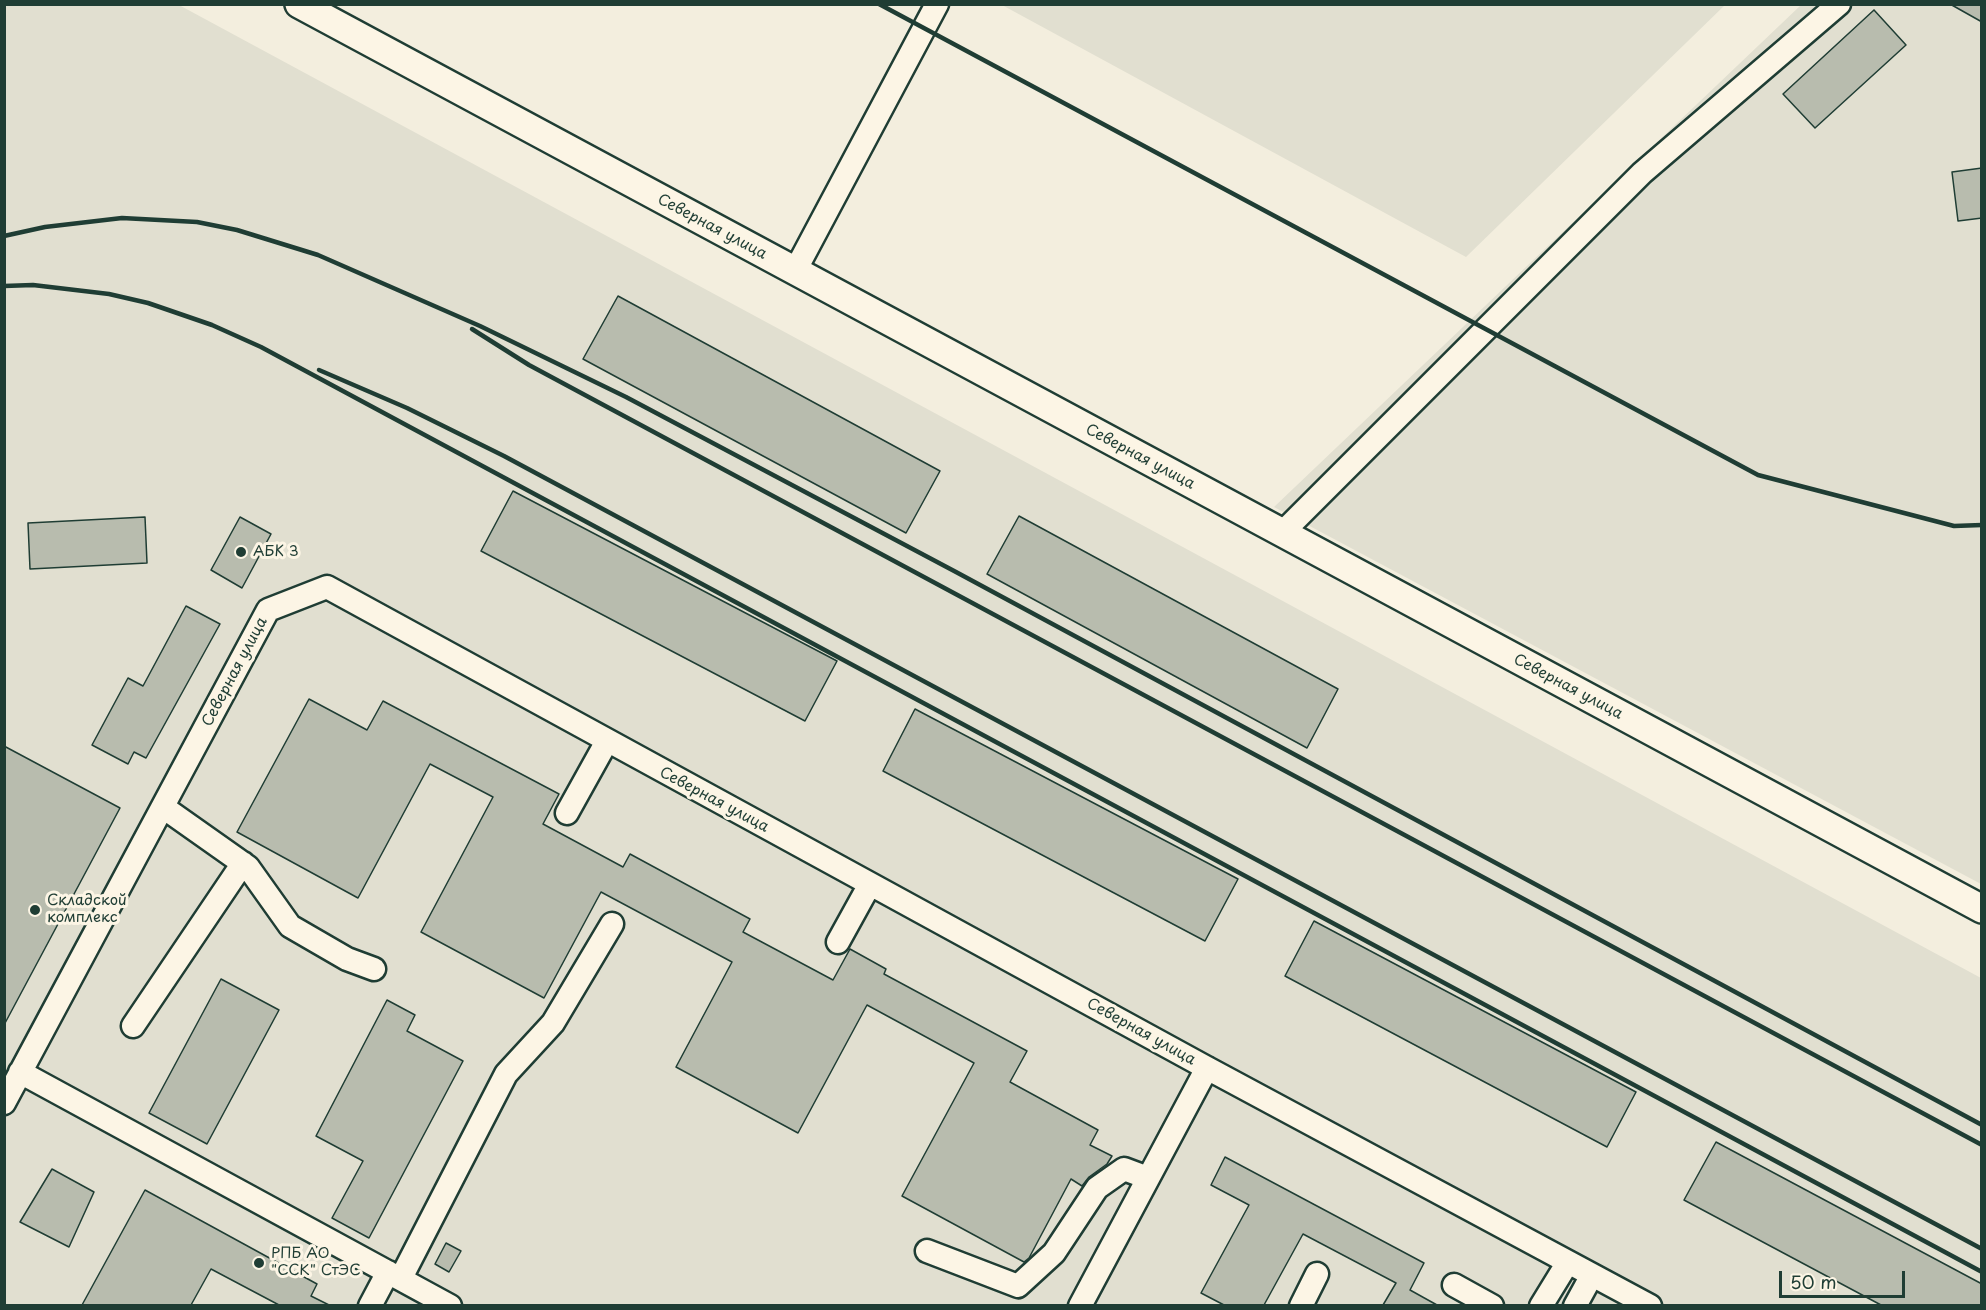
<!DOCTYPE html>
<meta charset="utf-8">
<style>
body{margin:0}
#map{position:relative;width:1986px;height:1310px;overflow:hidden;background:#f3eede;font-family:"Playpen Sans",sans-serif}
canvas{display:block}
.frame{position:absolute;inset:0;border:6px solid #1f3d34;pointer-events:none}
.scale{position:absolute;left:1779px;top:1271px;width:126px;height:27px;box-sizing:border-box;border:3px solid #1f3d34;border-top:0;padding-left:8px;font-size:18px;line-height:21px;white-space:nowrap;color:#1f3d34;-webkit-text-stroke:4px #fcf5e5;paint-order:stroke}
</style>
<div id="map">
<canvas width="1986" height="1310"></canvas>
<div class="frame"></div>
<div class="scale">50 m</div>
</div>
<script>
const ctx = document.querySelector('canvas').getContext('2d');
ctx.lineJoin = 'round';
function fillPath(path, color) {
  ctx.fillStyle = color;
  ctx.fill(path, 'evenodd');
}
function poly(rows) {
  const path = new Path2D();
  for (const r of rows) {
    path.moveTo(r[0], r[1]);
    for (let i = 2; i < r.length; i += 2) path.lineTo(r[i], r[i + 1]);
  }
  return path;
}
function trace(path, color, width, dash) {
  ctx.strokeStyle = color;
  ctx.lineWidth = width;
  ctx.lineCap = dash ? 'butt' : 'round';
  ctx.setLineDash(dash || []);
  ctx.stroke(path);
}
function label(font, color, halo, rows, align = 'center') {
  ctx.font = font + ' "Playpen Sans",sans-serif';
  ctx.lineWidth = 6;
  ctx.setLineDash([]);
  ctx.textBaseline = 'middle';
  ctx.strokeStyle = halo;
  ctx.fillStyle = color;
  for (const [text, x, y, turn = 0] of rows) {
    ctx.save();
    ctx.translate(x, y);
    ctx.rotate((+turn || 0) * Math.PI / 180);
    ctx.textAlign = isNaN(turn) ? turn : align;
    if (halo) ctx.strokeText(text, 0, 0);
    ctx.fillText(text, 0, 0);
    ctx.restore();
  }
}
fillPath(poly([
 [5,5,179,5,1981,978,1981,1305,5,1306],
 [1002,5,1725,5,1466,257],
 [1801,5,1981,5,1981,884,1274,507]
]), '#e1dfd0');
const building = poly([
 [1950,4,1982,4,1982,22,1950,4],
 [1874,10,1906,45,1815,128,1783,94,1874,10],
 [1982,168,1982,218,1958,221,1952,172,1982,168],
 [618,296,940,471,906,533,583,359,618,296],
 [513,491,837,661,805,721,481,551,513,491],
 [1019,516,1338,689,1307,748,987,574,1019,516],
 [145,517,147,563,30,569,28,523,145,517],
 [240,517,271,534,242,588,211,570,240,517],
 [186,606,220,624,146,758,134,752,128,764,92,745,128,678,143,686,186,606],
 [309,699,367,730,383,701,559,794,543,824,623,867,630,854,750,919,743,932,833,980,850,949,886,969,884,974,1027,1051,1010,1082,1098,1130,1090,1145,1112,1156,1107,1164,1089,1177,1082,1186,1071,1179,1029,1258,1024,1262,902,1196,974,1063,867,1005,798,1133,676,1067,732,962,601,892,544,998,421,932,493,797,430,764,358,898,237,832,309,699],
 [915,709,1238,879,1205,941,883,771,915,709],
 [4,746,120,808,4,1025,4,746],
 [1314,921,1636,1092,1607,1147,1285,976,1314,921],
 [221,979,279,1010,207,1144,149,1113,221,979],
 [387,1000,415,1015,407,1031,463,1061,369,1238,332,1218,363,1161,316,1136,387,1000],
 [1716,1142,1982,1284,1982,1305,1881,1305,1684,1200,1716,1142],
 [1225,1157,1424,1263,1410,1290,1437,1305,1383,1305,1396,1283,1303,1234,1264,1305,1224,1305,1201,1293,1249,1205,1211,1185,1225,1157],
 [52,1169,94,1192,69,1247,20,1222,52,1169],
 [145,1190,317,1284,311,1296,329,1305,279,1305,211,1269,191,1305,82,1305,145,1190],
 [446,1243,461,1251,449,1272,435,1264,446,1243]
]);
fillPath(building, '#b8bcae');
trace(building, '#1f3d34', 1.5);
const minor = poly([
 [795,271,937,4],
 [1282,533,1642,173,1839,4],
 [163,807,248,867,290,926,347,959,374,969],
 [567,813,607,741],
 [838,942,870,884],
 [133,1026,243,863],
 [20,1072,450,1306],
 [4,1103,268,610,327,587,1207,1068,1650,1306],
 [927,1251,1018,1286,1054,1253,1097,1188,1124,1169,1148,1178],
 [401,1278,506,1074,553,1023,612,924],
 [1454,1285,1492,1306],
 [370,1306,388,1272],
 [1080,1306,1207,1068],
 [1301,1306,1317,1274],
 [1541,1306,1568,1262],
 [1575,1306,1592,1275]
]);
const major = poly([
 [299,4,1982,909]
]);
trace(minor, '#1f3d34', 27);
trace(major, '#1f3d34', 32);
trace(minor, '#fcf5e5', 22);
trace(major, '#fcf5e5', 27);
trace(poly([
 [879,4,1758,475,1954,526,1982,525],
 [4,236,45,227,122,218,197,222,237,230,318,255,480,326,626,397,956,572,1982,1125],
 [4,286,33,285,109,294,148,303,212,325,261,347,1982,1272],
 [472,329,529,365,1982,1145],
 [319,370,407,408,504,456,1982,1249]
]), '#1f3d34', 4.5);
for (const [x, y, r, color] of [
 [241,552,6,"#1f3d34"],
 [35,910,6,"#1f3d34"],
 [259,1263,6,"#1f3d34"]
]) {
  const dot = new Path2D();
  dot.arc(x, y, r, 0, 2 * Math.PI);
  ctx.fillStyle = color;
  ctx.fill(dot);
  trace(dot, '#fcf5e5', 2);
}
label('15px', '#1f3d34', '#fcf5e5', [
 ["Северная улица",712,227,28],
 ["Северная улица",1140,457,28],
 ["Северная улица",235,672,-62],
 ["Северная улица",1568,687,28],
 ["Северная улица",714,800,28],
 ["Северная улица",1141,1032,29]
]);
label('15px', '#1f3d34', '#fcf5e5', [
 ["АБК 3",253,552],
 ["Складской",47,901],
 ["комплекс",47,918],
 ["РПБ АО",271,1254],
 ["\"ССК\" СтЭС",271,1271]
], 'left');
</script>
